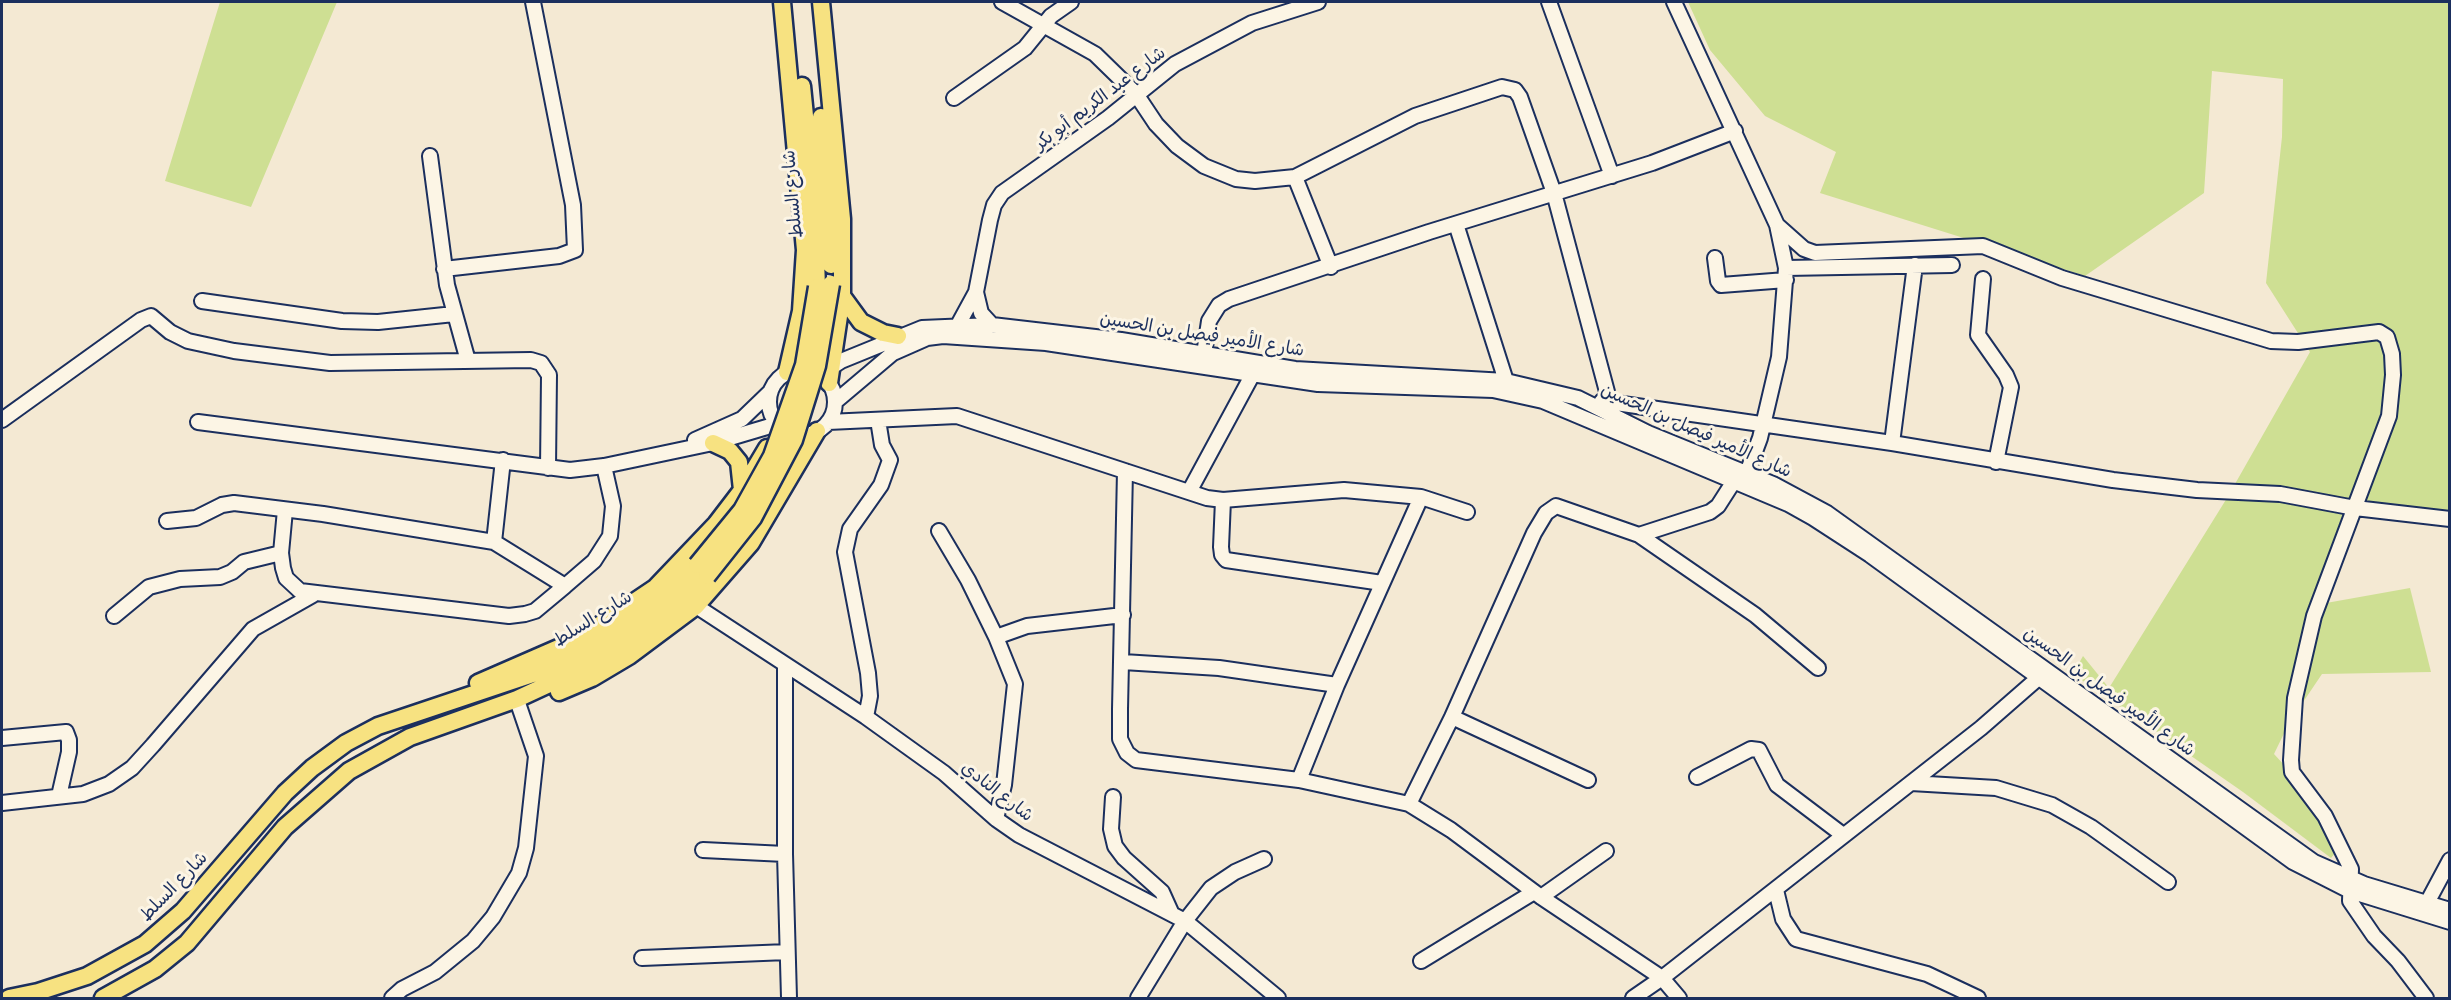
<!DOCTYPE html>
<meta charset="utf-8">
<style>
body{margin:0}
#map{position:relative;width:2451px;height:1000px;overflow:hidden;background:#f4e9d3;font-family:"Patrick Hand",sans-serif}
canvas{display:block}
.frame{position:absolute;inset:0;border:3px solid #1b2f5e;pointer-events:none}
</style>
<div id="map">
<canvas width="2451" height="1000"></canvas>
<div class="frame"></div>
</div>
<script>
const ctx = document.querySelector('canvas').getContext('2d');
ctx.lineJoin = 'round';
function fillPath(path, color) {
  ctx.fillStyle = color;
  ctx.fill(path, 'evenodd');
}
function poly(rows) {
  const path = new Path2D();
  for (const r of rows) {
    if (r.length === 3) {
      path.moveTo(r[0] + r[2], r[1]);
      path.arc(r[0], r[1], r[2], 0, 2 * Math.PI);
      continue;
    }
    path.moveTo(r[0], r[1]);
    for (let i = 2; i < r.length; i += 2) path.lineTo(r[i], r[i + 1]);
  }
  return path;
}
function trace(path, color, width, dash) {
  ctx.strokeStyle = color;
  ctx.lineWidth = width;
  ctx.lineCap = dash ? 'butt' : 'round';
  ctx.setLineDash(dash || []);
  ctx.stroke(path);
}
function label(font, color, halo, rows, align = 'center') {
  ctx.font = font + ' "Patrick Hand","Playpen Sans Arabic",sans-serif';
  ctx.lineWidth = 6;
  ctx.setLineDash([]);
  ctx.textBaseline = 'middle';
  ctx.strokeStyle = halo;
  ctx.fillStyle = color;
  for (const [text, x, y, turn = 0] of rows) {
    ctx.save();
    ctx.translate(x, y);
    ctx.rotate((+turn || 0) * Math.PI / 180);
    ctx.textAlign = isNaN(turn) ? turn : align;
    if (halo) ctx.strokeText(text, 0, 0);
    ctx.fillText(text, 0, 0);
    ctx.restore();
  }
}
fillPath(poly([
 [220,2,337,2,251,207,165,181],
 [1688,2,2449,2,2449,517,2354,511,2315,605,2410,588,2431,672,2322,674,2289,723,2274,754,2310,793,2342,845,2331,858,2243,792,2073,674,2083,656,2109,688,2227,498,2310,352,2266,283,2282,137,2283,79,2212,71,2204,193,2085,276,1820,193,1836,152,1765,116,1710,50]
]), '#cedf93');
const minor = poly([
 [1002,2,1095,54,1136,94,1156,124,1177,146,1204,166,1236,179,1255,181,1295,177,1415,116,1502,87,1515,90,1520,97,1554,193,1610,403],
 [1549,2,1612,176],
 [1674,2,1777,225,1786,268],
 [954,98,1025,48,1051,16,1071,2],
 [430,156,447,285,468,361],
 [1295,177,1331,267],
 [1456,224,1506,381],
 [1777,225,1804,249,1815,253,1983,246,2062,278,2271,341,2298,342,2379,332,2387,337,2392,354,2393,375,2389,416,2314,616,2295,698,2291,760,2292,772,2325,816,2351,869,2350,901,2374,936,2398,961,2426,998],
 [1715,258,1718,281,1721,285,1786,280],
 [444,269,559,256,575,250,573,205,533,2],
 [1983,279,1978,335,2006,375,2011,387,1996,462],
 [976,292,981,313,992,325],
 [202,301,342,321,378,322,454,314],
 [958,325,976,292,990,220,994,205,1002,193,1108,118,1175,64,1252,23,1318,2],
 [1204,354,1209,321,1219,305,1229,299,1429,232,1652,163,1735,131],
 [802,402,33],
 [827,370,841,361,922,328,992,325,1121,340,1295,369,1506,381,1578,398,1648,433,1773,484,1827,513,2314,862,2364,884,2450,910],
 [1602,401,1892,443,2113,480,2197,490,2280,494,2355,508,2450,519],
 [835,402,893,353,927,338,943,336,1046,343,1318,384,1493,390,1543,401,1788,504,1813,518,1870,555,2293,862,2350,891,2450,922],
 [2,420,141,320,151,316,170,332,188,341,234,351,330,363,531,360,541,363,549,375,548,468],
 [198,422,570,470,604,466,713,443,777,424],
 [828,422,957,416,1207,498,1223,500,1344,490,1421,497,1467,512],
 [695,440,742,419,770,392],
 [1892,443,1915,265],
 [1125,471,1120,709,1120,739,1127,753,1136,760,1299,780,1409,804,1451,830,1541,897,1662,978,1981,728,2044,673],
 [1747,473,1760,438,1779,357,1786,268,1952,265],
 [1189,492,1255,370],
 [1223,500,1221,547,1222,555,1226,560,1382,583],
 [285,510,281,553,283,568,286,578,300,591,509,616,525,614,535,611,565,586,494,542,503,460],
 [167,521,196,518,222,505,234,503,323,514,494,542],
 [939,531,968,580,996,637],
 [1639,535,1710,512,1718,506,1734,481],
 [565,586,594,561,610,536,613,506,604,466],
 [696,606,866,717,944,773,996,819,1019,835,1185,921,1278,998],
 [114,616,149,587,180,579,220,577,232,572,244,562,281,553],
 [1123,662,1219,668,1337,685],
 [785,665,785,854,789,998],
 [866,717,870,696,868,673,845,552,850,529,881,485,890,460,882,445,878,420],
 [1452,717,1588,780],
 [2,738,66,732,69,740,69,752,59,796],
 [1697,777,1751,749,1759,750,1777,785,1843,835],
 [1299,780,1337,685,1421,497],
 [1911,783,1996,788,2052,805,2091,827,2168,882],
 [1113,797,1111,829,1115,846,1124,858,1162,892,1171,912],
 [2,803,83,794,109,784,132,768,153,745,253,629,313,595],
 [1409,804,1452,717,1534,533,1546,513,1556,506,1639,535,1755,615,1818,668],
 [996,819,1004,785,1015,684,996,637,1027,626,1123,615],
 [703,850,785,854],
 [1776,890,1783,919,1796,939,1927,974,1978,998],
 [1541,897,1606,851],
 [2427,903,2450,860],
 [642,958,787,952],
 [1421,961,1534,892],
 [392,998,402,989,435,972,473,941,493,917,519,873,526,848,536,756,519,706],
 [1138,998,1185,921,1211,888,1235,872,1264,859],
 [1633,998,1662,978,1679,998]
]);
const major = poly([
 [782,2,805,250,801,311,787,372],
 [821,2,842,219,842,296,829,383],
 [802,86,814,205,817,287],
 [821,117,831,265],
 [842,296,861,322,883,333,898,336],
 [713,443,730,451,739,462,742,490],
 [478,683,579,639,655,588,716,524,742,490,767,448],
 [559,692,592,678,629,656,696,606,751,543,817,431],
 [9,998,38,992,87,976,145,944,183,911,285,793,312,768,346,743,378,726,536,673,576,655,629,623,697,565],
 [103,998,155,969,187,943,285,827,349,771,410,737,517,699,586,667,647,628,707,576]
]);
trace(minor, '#1b2f5e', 18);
trace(major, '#1b2f5e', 21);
trace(minor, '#fcf5e5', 14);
trace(major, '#f7e281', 16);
const majorBridge = poly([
 [697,565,742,510,772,456,804,365,817,287],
 [707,576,753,518,794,440,817,366,831,284]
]);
trace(majorBridge, '#1b2f5e', 21, []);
trace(majorBridge, '#f7e281', 16);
label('18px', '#1b2f5e', '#fcf5e5', [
 ["شارع عبد الكريم أبو بكر",1100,99,-37],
 ["شارع السلط",793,194,-95],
 ["شارع الأمير فيصل بن الحسين",1202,335,9],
 ["شارع الأمير فيصل بن الحسين",1696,431,24],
 ["شارع السلط",593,619,-32],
 ["شارع الأمير فيصل بن الحسين",2109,692,36],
 ["شارع النادي",997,792,38],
 ["شارع السلط",174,887,-46]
]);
</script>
